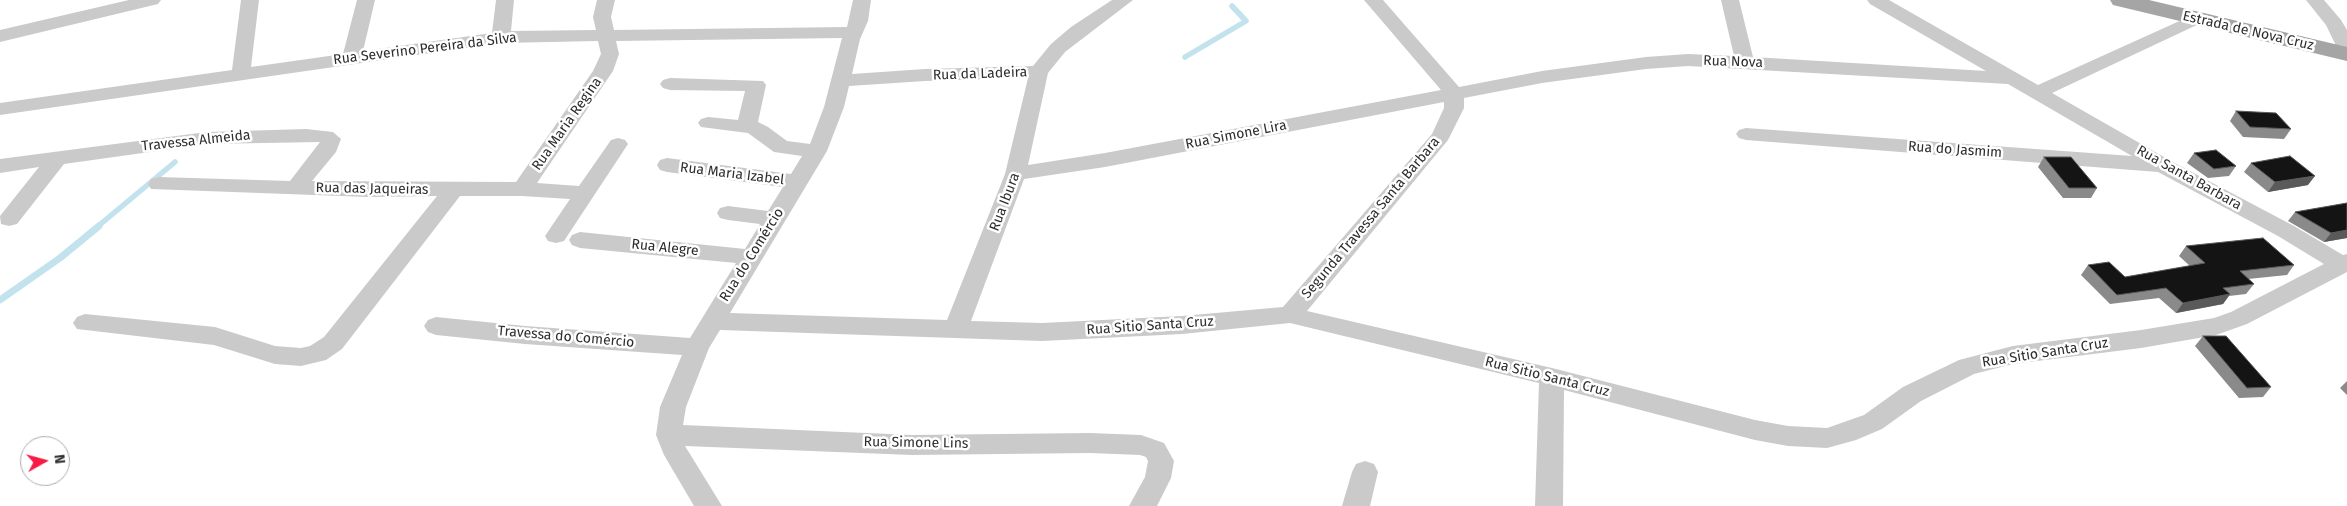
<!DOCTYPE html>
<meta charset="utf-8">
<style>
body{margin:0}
#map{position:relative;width:2347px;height:506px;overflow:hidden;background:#fff;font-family:"Fira Sans",sans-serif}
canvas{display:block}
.north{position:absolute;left:20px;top:436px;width:50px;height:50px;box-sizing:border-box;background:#fff;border:1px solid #ababab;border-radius:50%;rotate:83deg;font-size:14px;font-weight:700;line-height:20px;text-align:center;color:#2d2d2d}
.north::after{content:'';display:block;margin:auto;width:18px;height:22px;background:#f61c44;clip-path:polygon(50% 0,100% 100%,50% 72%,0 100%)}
</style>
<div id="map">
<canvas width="2347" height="506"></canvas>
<div class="north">N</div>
</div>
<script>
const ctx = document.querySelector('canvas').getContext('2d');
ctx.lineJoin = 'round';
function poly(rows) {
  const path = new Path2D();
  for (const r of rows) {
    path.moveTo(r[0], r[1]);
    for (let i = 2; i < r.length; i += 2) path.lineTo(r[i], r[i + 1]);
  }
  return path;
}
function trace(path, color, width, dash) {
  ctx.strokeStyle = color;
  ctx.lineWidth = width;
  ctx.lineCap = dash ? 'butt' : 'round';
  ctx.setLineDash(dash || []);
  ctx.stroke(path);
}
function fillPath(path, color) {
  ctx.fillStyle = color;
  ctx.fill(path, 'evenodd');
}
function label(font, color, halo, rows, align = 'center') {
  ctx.font = font + ' "Fira Sans",sans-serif';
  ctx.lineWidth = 5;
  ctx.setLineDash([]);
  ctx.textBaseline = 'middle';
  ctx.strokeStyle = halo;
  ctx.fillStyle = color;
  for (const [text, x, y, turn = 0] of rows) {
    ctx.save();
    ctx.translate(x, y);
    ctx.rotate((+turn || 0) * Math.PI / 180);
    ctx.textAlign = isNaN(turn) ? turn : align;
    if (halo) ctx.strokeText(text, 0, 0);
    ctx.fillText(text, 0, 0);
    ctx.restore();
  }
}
trace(poly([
 [1185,57,1246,21,1232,6],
 [97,227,175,162]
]), '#c2e2ee', 5.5);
trace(poly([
 [0,300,60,258,99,226]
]), '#c2e2ee', 7);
fillPath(poly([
 [129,0,161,0,158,4,0,42,0,30,129,0],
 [241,0,259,0,251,67,343,54,357,0,375,0,363,51,492,33,496,0,514,0,511,31,596,30,593,17,597,0,615,0,611,17,614,30,847,27,853,0,871,0,868,21,860,39,852,74,925,69,1033,66,1051,44,1071,27,1112,0,1133,0,1065,52,1048,73,1028,165,1105,153,1441,90,1364,0,1383,0,1459,87,1542,71,1646,57,1688,54,1734,56,1721,0,1739,0,1753,57,1986,71,1870,4,1867,0,1889,0,2038,85,2195,14,2201,15,2204,19,2201,23,2052,93,2171,161,2294,226,2343,255,2347,254,2347,272,2247,324,2216,335,2141,348,2013,364,1974,374,1921,401,1882,429,1856,440,1827,448,1788,446,1755,440,1564,390,1563,506,1535,506,1539,383,1290,323,1182,334,1042,341,720,330,709,348,686,407,683,425,912,435,1090,433,1141,435,1164,443,1174,461,1171,478,1157,506,1129,506,1145,477,1148,461,1146,457,1140,455,1090,453,912,455,685,446,722,506,694,506,664,455,656,435,660,407,682,355,525,344,436,335,428,332,424,326,428,320,436,317,525,326,690,338,736,263,580,248,572,245,569,240,572,235,580,232,745,249,760,224,728,220,720,218,717,213,720,208,728,206,768,211,783,187,667,172,660,170,657,165,660,160,667,158,791,174,802,156,774,152,748,133,701,127,698,123,701,119,708,117,738,120,745,91,670,90,663,88,660,84,663,80,670,78,763,81,766,85,758,122,768,127,787,141,810,144,824,107,842,38,616,41,619,54,613,71,537,183,579,186,611,140,618,138,625,140,628,144,564,241,556,243,548,241,545,236,570,199,522,196,460,196,342,349,326,360,301,366,275,364,214,345,77,329,73,323,77,317,85,314,215,327,275,346,301,348,310,346,324,337,437,196,369,197,151,189,148,184,151,179,159,177,290,181,320,142,207,144,64,164,17,224,9,226,1,224,0,216,39,167,0,173,0,159,207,132,306,129,333,132,341,139,336,152,312,181,516,182,593,71,601,54,598,41,501,43,0,115,0,103,232,70,241,0],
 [1688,66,2008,84,2132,156,1746,128,1739,130,1736,134,1739,138,1746,140,2158,172,2278,236,2324,264,2231,312,2214,318,2141,330,2013,346,1959,360,1903,387,1864,415,1827,428,1788,426,1755,420,1552,368,1307,311,1448,140,1464,108,1464,98,1542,83,1646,69,1688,66],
 [1028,78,1005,174,947,320,730,313,827,151,844,107,849,86,925,81,1028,78],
 [1444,102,1444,108,1432,134,1283,307,1182,316,1042,323,971,321,1024,179,1105,167,1444,102],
 [2306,0,2324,0,2341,20,2347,30,2347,56,2340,54,2326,25,2306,0],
 [1365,461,1374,464,1378,472,1370,506,1342,506,1352,472,1356,464,1365,461]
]), '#cacaca');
fillPath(poly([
 [2110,0,2149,0,2347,47,2347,61,2113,5,2110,0]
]), '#a5a5a5');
fillPath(poly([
 [2236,111,2291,129,2284,139,2243,137,2230,121],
 [2194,153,2236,166,2229,176,2208,178,2187,163],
 [2044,157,2097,188,2091,198,2063,198,2038,167],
 [2251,163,2308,185,2268,192,2244,172],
 [2347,203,2347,238,2324,242,2288,221,2295,212],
 [2186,246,2294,265,2287,275,2248,279,2254,284,2246,294,2229,296,2223,304,2176,313,2159,298,2110,304,2081,275,2088,265,2125,277,2190,266,2179,256],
 [2203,336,2271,387,2263,397,2239,398,2195,346],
 [2347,381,2347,395,2340,388]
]), '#8a8a8a');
fillPath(poly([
 [2315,176,2308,185,2268,192,2275,182],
 [2347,230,2347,238,2324,242,2331,233],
 [2230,294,2223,304,2176,313,2183,303]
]), '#5a5a5a');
const building = poly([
 [2236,111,2276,113,2291,129,2250,127,2236,111],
 [2216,150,2236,166,2214,169,2194,153,2216,150],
 [2290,156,2315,176,2275,182,2251,163,2290,156],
 [2044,157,2071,157,2097,188,2069,188,2044,157],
 [2347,203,2347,230,2331,233,2295,212,2347,203],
 [2263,238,2294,265,2240,271,2254,284,2223,288,2230,294,2183,303,2166,288,2117,295,2088,265,2109,262,2125,277,2205,263,2186,246,2263,238],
 [2203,336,2226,336,2271,387,2247,388,2203,336]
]);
fillPath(building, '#141414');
trace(building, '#5a5a5a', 1);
label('14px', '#2d2d2d', '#fff', [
 ["Estrada de Nova Cruz",2248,31,13],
 ["Rua Severino Pereira da Silva",425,49,-7],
 ["Rua Nova",1733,62,2],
 ["Rua da Ladeira",980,74,-2],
 ["Rua Maria Regina",567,124,-55],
 ["Rua Simone Lira",1236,135,-11],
 ["Travessa Almeida",196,141,-6],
 ["Rua do Jasmim",1955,150,4],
 ["Rua Maria Izabel",732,174,7],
 ["Rua Santa Barbara",2189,178,29],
 ["Rua das Jaqueiras",372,189,1],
 ["Rua Ibura",1005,202,-69],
 ["Segunda Travessa Santa Barbara",1371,218,-50],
 ["Rua Alegre",665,248,6],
 ["Rua do Comércio",752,255,-58],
 ["Rua Sitio Santa Cruz",1150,326,-4],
 ["Travessa do Comércio",566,337,5],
 ["Rua Sitio Santa Cruz",2045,353,-9],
 ["Rua Sitio Santa Cruz",1547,377,14],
 ["Rua Simone Lins",916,443,1]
]);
</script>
